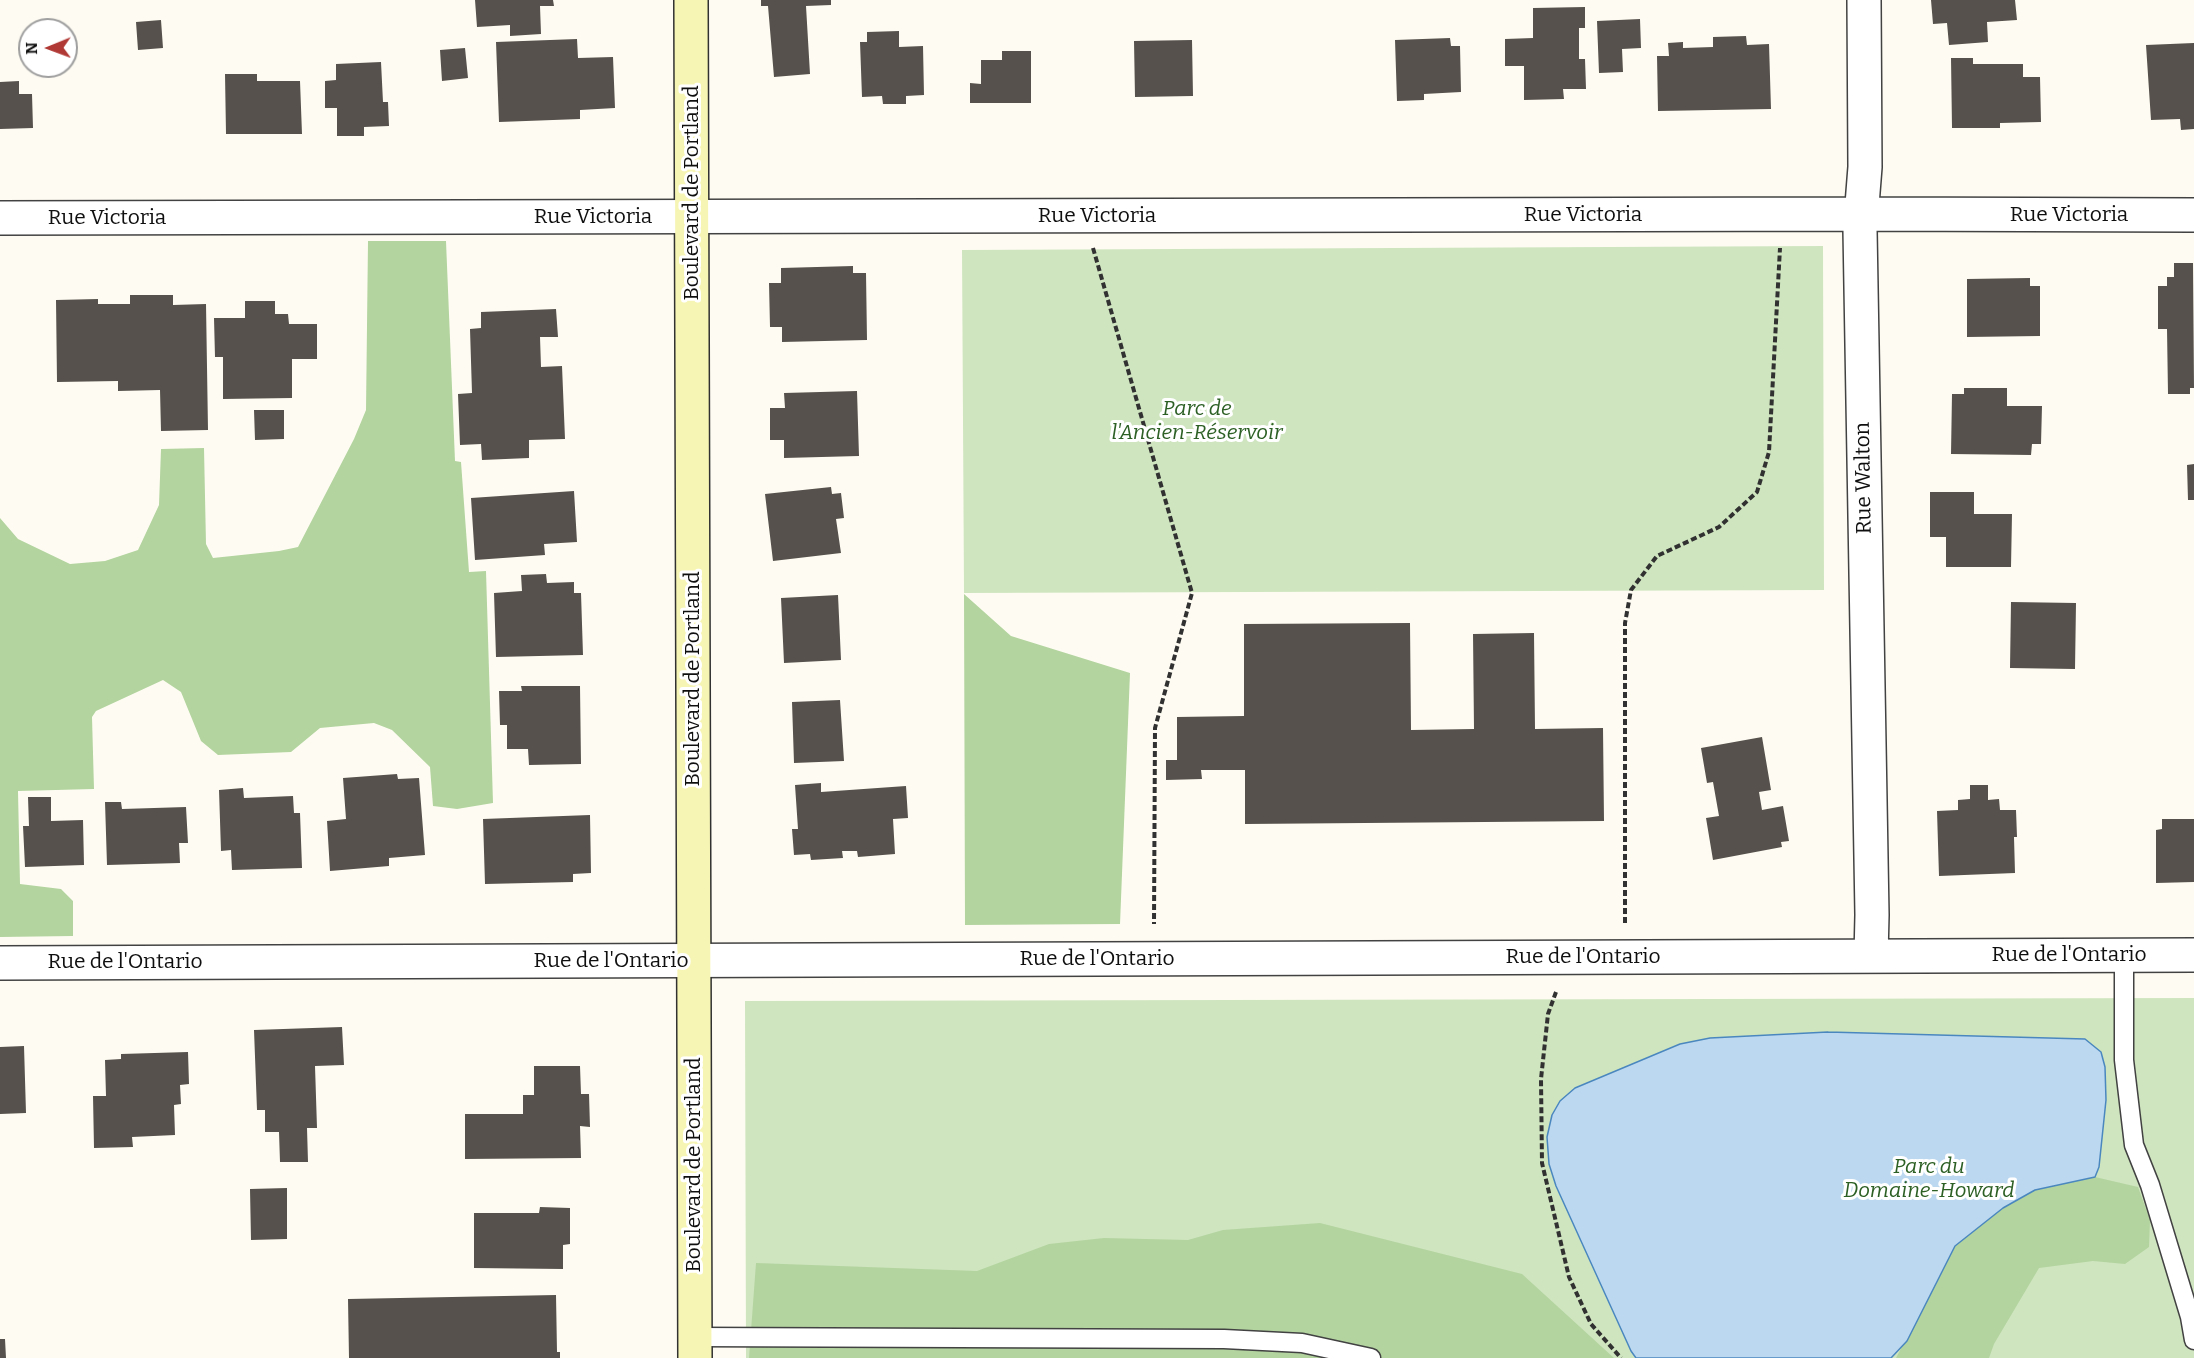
<!DOCTYPE html>
<meta charset="utf-8">
<style>
body{margin:0}
#map{position:relative;width:2194px;height:1358px;overflow:hidden;background:#fefcf2;font-family:Bitter,serif}
canvas{display:block}
.north{position:absolute;left:18px;top:18px;width:60px;height:60px;box-sizing:border-box;background:#fff;border:2px solid #9f9f9f;border-radius:50%;rotate:269deg;font-size:16px;font-weight:700;line-height:24px;text-align:center;color:#0f0f0f}
.north::after{content:'';display:block;margin:auto;width:21px;height:27px;background:#b13935;clip-path:polygon(50% 0,100% 100%,50% 72%,0 100%)}
</style>
<div id="map">
<canvas width="2194" height="1358"></canvas>
<div class="north">N</div>
</div>
<script>
const ctx = document.querySelector('canvas').getContext('2d');
ctx.lineJoin = 'round';
function fillPath(path, color) {
  ctx.fillStyle = color;
  ctx.fill(path, 'evenodd');
}
function poly(rows) {
  const path = new Path2D();
  for (const r of rows) {
    path.moveTo(r[0], r[1]);
    for (let i = 2; i < r.length; i += 2) path.lineTo(r[i], r[i + 1]);
  }
  return path;
}
function trace(path, color, width, dash) {
  ctx.strokeStyle = color;
  ctx.lineWidth = width;
  ctx.lineCap = dash ? 'butt' : 'round';
  ctx.setLineDash(dash || []);
  ctx.stroke(path);
}
function label(font, color, halo, rows, align = 'center') {
  ctx.font = font + ' Bitter,serif';
  ctx.lineWidth = 6;
  ctx.setLineDash([]);
  ctx.textBaseline = 'middle';
  ctx.strokeStyle = halo;
  ctx.fillStyle = color;
  for (const [text, x, y, turn = 0] of rows) {
    ctx.save();
    ctx.translate(x, y);
    ctx.rotate((+turn || 0) * Math.PI / 180);
    ctx.textAlign = isNaN(turn) ? turn : align;
    if (halo) ctx.strokeText(text, 0, 0);
    ctx.fillText(text, 0, 0);
    ctx.restore();
  }
}
fillPath(poly([
 [1823,246,1824,590,964,593,962,250],
 [2194,998,2194,1358,746,1358,745,1001]
]), '#cfe5bf');
fillPath(poly([
 [368,241,446,241,455,461,461,462,469,572,486,571,493,803,457,809,433,806,430,767,392,730,374,723,320,728,291,752,218,755,201,741,181,692,163,680,96,711,92,717,94,789,18,791,20,884,61,889,73,901,73,936,0,937,0,518,18,539,70,564,105,561,138,550,159,505,161,449,204,448,206,544,213,558,279,551,298,547,354,439,366,410],
 [964,594,1011,636,1130,673,1120,924,965,925],
 [2095,1177,2138,1187,2150,1220,2149,1247,2125,1264,2093,1261,2039,1268,1994,1344,1989,1358,1896,1358,1955,1246,2003,1208,2035,1190],
 [1320,1223,1522,1274,1614,1358,749,1358,756,1263,977,1271,1049,1244,1104,1238,1188,1240,1223,1230]
]), '#b3d49f');
const water = poly([
 [1828,1032,2085,1039,2101,1052,2105,1067,2106,1100,2099,1167,2095,1177,2035,1190,2003,1208,1955,1246,1907,1341,1891,1358,1636,1358,1631,1351,1556,1186,1549,1164,1547,1137,1552,1115,1560,1101,1575,1088,1680,1044,1710,1038,1828,1032]
]);
fillPath(water, '#bcd8f0');
trace(water, '#4a87bf', 1.5);
fillPath(poly([
 [475,0,553,0,554,6,540,6,541,34,510,36,510,25,477,27],
 [761,0,831,0,831,5,806,6,810,74,774,77,768,6,761,6],
 [1931,0,2015,0,2017,20,1987,22,1988,42,1949,45,1947,23,1933,24],
 [1585,7,1585,28,1579,28,1579,59,1585,59,1586,89,1563,89,1564,99,1524,100,1524,66,1505,66,1505,39,1533,38,1533,8],
 [1640,19,1641,48,1622,49,1623,72,1599,73,1597,21],
 [161,20,163,48,138,50,136,22],
 [899,31,899,47,923,46,924,95,906,96,906,104,883,104,882,96,862,97,860,42,867,42,867,32],
 [1746,36,1747,45,1769,44,1771,109,1658,111,1657,56,1669,56,1668,43,1683,42,1683,48,1713,47,1713,37],
 [1450,38,1451,46,1460,46,1461,92,1424,94,1424,100,1397,101,1395,40],
 [577,39,578,58,613,57,615,108,580,110,580,119,499,122,496,42],
 [1192,40,1193,96,1135,97,1134,41],
 [2194,43,2194,129,2181,130,2180,119,2151,120,2146,45],
 [465,48,468,78,442,81,440,50],
 [1002,51,1031,51,1031,103,970,103,970,83,981,84,981,60,1002,60],
 [1951,58,1973,58,1973,64,2023,64,2023,77,2040,77,2041,122,2000,123,2000,128,1952,128],
 [381,62,383,102,388,102,389,126,364,127,364,136,337,136,337,108,325,108,325,81,336,80,336,64],
 [225,74,257,74,257,81,300,81,302,134,226,134],
 [19,81,19,94,32,94,33,128,0,129,0,82],
 [2174,263,2193,263,2194,388,2190,388,2190,394,2168,394,2167,329,2158,329,2158,286,2167,286,2167,277,2174,277],
 [853,266,853,273,866,273,867,340,782,342,782,327,770,327,769,283,781,283,781,268],
 [2030,278,2030,286,2040,286,2040,336,1967,337,1967,279],
 [130,295,173,295,173,305,206,304,208,430,161,431,160,390,118,391,118,381,57,382,56,300,98,299,98,304,130,304],
 [245,301,275,301,275,314,288,314,289,324,317,324,317,359,292,359,292,398,223,399,223,357,215,357,214,318,245,318],
 [556,309,558,337,540,337,541,367,562,366,565,439,529,440,529,458,482,460,481,444,460,445,458,394,472,393,470,329,481,328,481,312],
 [1964,388,2007,388,2007,406,2042,406,2041,444,2032,444,2031,455,1951,454,1952,394,1964,394],
 [857,391,859,456,784,458,784,440,770,440,770,408,785,408,784,393],
 [254,410,284,410,284,439,255,440],
 [2194,464,2194,500,2188,500,2187,465],
 [831,487,832,494,841,493,844,518,836,519,841,553,773,561,765,494],
 [574,491,577,542,544,544,545,555,475,560,471,498],
 [1930,492,1974,492,1974,514,2012,514,2011,567,1946,567,1946,537,1930,537],
 [546,574,547,583,574,582,574,593,581,593,583,655,496,657,494,593,522,591,521,575],
 [838,595,841,660,784,663,781,598],
 [2011,602,2076,603,2075,669,2010,668],
 [1410,623,1411,730,1474,729,1473,634,1534,633,1535,729,1603,728,1604,821,1245,824,1245,770,1201,770,1202,779,1166,780,1166,760,1177,760,1177,717,1244,716,1244,624],
 [521,686,580,686,581,764,529,765,528,749,507,749,507,725,500,725,499,691,522,691],
 [840,700,844,761,794,763,792,702],
 [1762,737,1771,790,1759,792,1762,810,1783,806,1789,841,1781,842,1782,847,1713,860,1706,818,1719,816,1713,782,1707,783,1701,748],
 [397,774,398,779,419,778,425,855,389,858,389,866,330,871,327,821,346,819,343,778],
 [821,783,821,792,906,786,908,818,893,819,895,854,858,857,857,851,842,851,843,858,811,860,810,854,794,855,792,829,798,829,795,785],
 [1970,785,1988,785,1988,800,1999,799,2000,810,2016,810,2017,837,2014,837,2015,873,1939,876,1937,811,1958,810,1958,800,1970,799],
 [243,788,244,798,293,796,294,813,300,813,302,868,232,870,231,850,221,851,219,790],
 [28,797,51,797,51,821,83,820,84,865,25,867,23,826,29,826],
 [105,802,121,802,122,809,186,807,188,843,179,843,180,863,107,865],
 [590,815,591,873,573,874,573,882,485,884,483,819],
 [2162,819,2194,819,2194,882,2156,883,2156,830,2162,829],
 [342,1027,344,1065,315,1066,317,1128,307,1128,308,1162,280,1162,279,1132,265,1132,265,1110,257,1110,254,1030],
 [24,1046,26,1113,0,1114,0,1047],
 [188,1052,189,1084,180,1085,181,1104,174,1105,175,1135,132,1137,133,1147,94,1148,93,1096,106,1096,105,1060,121,1059,121,1054],
 [534,1066,580,1066,581,1094,589,1094,590,1127,580,1126,581,1158,465,1159,465,1114,523,1114,523,1095,534,1095],
 [287,1188,287,1239,251,1240,250,1189],
 [540,1207,570,1208,570,1244,563,1245,563,1269,474,1268,474,1213,539,1213],
 [556,1295,557,1352,560,1352,560,1358,349,1358,348,1299],
 [0,1339,5,1339,6,1358,0,1358]
]), '#56514c');
const service = poly([
 [2124,955,2124,1060,2134,1145,2150,1185,2190,1317,2194,1340],
 [694,1337,1224,1339,1302,1343,1371,1358]
]);
const minor = poly([
 [1864,0,1865,167,1860,230,1872,915,1871,956],
 [0,218,1861,214,2194,215],
 [0,963,2194,955]
]);
const secondary = poly([
 [691,0,695,1358]
]);
trace(service, '#424242', 21);
trace(minor, '#424242', 36);
trace(secondary, '#313131', 36);
trace(poly([
 [1093,248,1192,593,1155,728,1154,924],
 [1625,923,1625,623,1631,590,1657,556,1719,527,1757,492,1769,452,1780,248],
 [1556,992,1548,1014,1541,1079,1542,1163,1569,1277,1591,1324,1621,1358]
]), '#313131', 4, [6, 3]);
trace(service, '#fff', 18);
trace(minor, '#fff', 33);
trace(secondary, '#f7f5b4', 33);
label('21px', '#0f0f0f', '#fff', [
 ["Boulevard de Portland",692,193,-90],
 ["Rue Victoria",1583,215],
 ["Rue Victoria",2069,215],
 ["Rue Victoria",1097,216],
 ["Rue Victoria",593,217],
 ["Rue Victoria",107,218],
 ["Rue Walton",1864,478,-91],
 ["Boulevard de Portland",693,679,-90],
 ["Rue de l'Ontario",2069,955],
 ["Rue de l'Ontario",1583,957],
 ["Rue de l'Ontario",1097,959],
 ["Rue de l'Ontario",611,961],
 ["Rue de l'Ontario",125,962],
 ["Boulevard de Portland",694,1165,-90]
]);
label('italic 21px', '#2d6025', '#fff', [
 ["Parc de",1197,409],
 ["l'Ancien-Réservoir",1197,433],
 ["Parc du",1929,1167],
 ["Domaine-Howard",1929,1191]
]);
</script>
